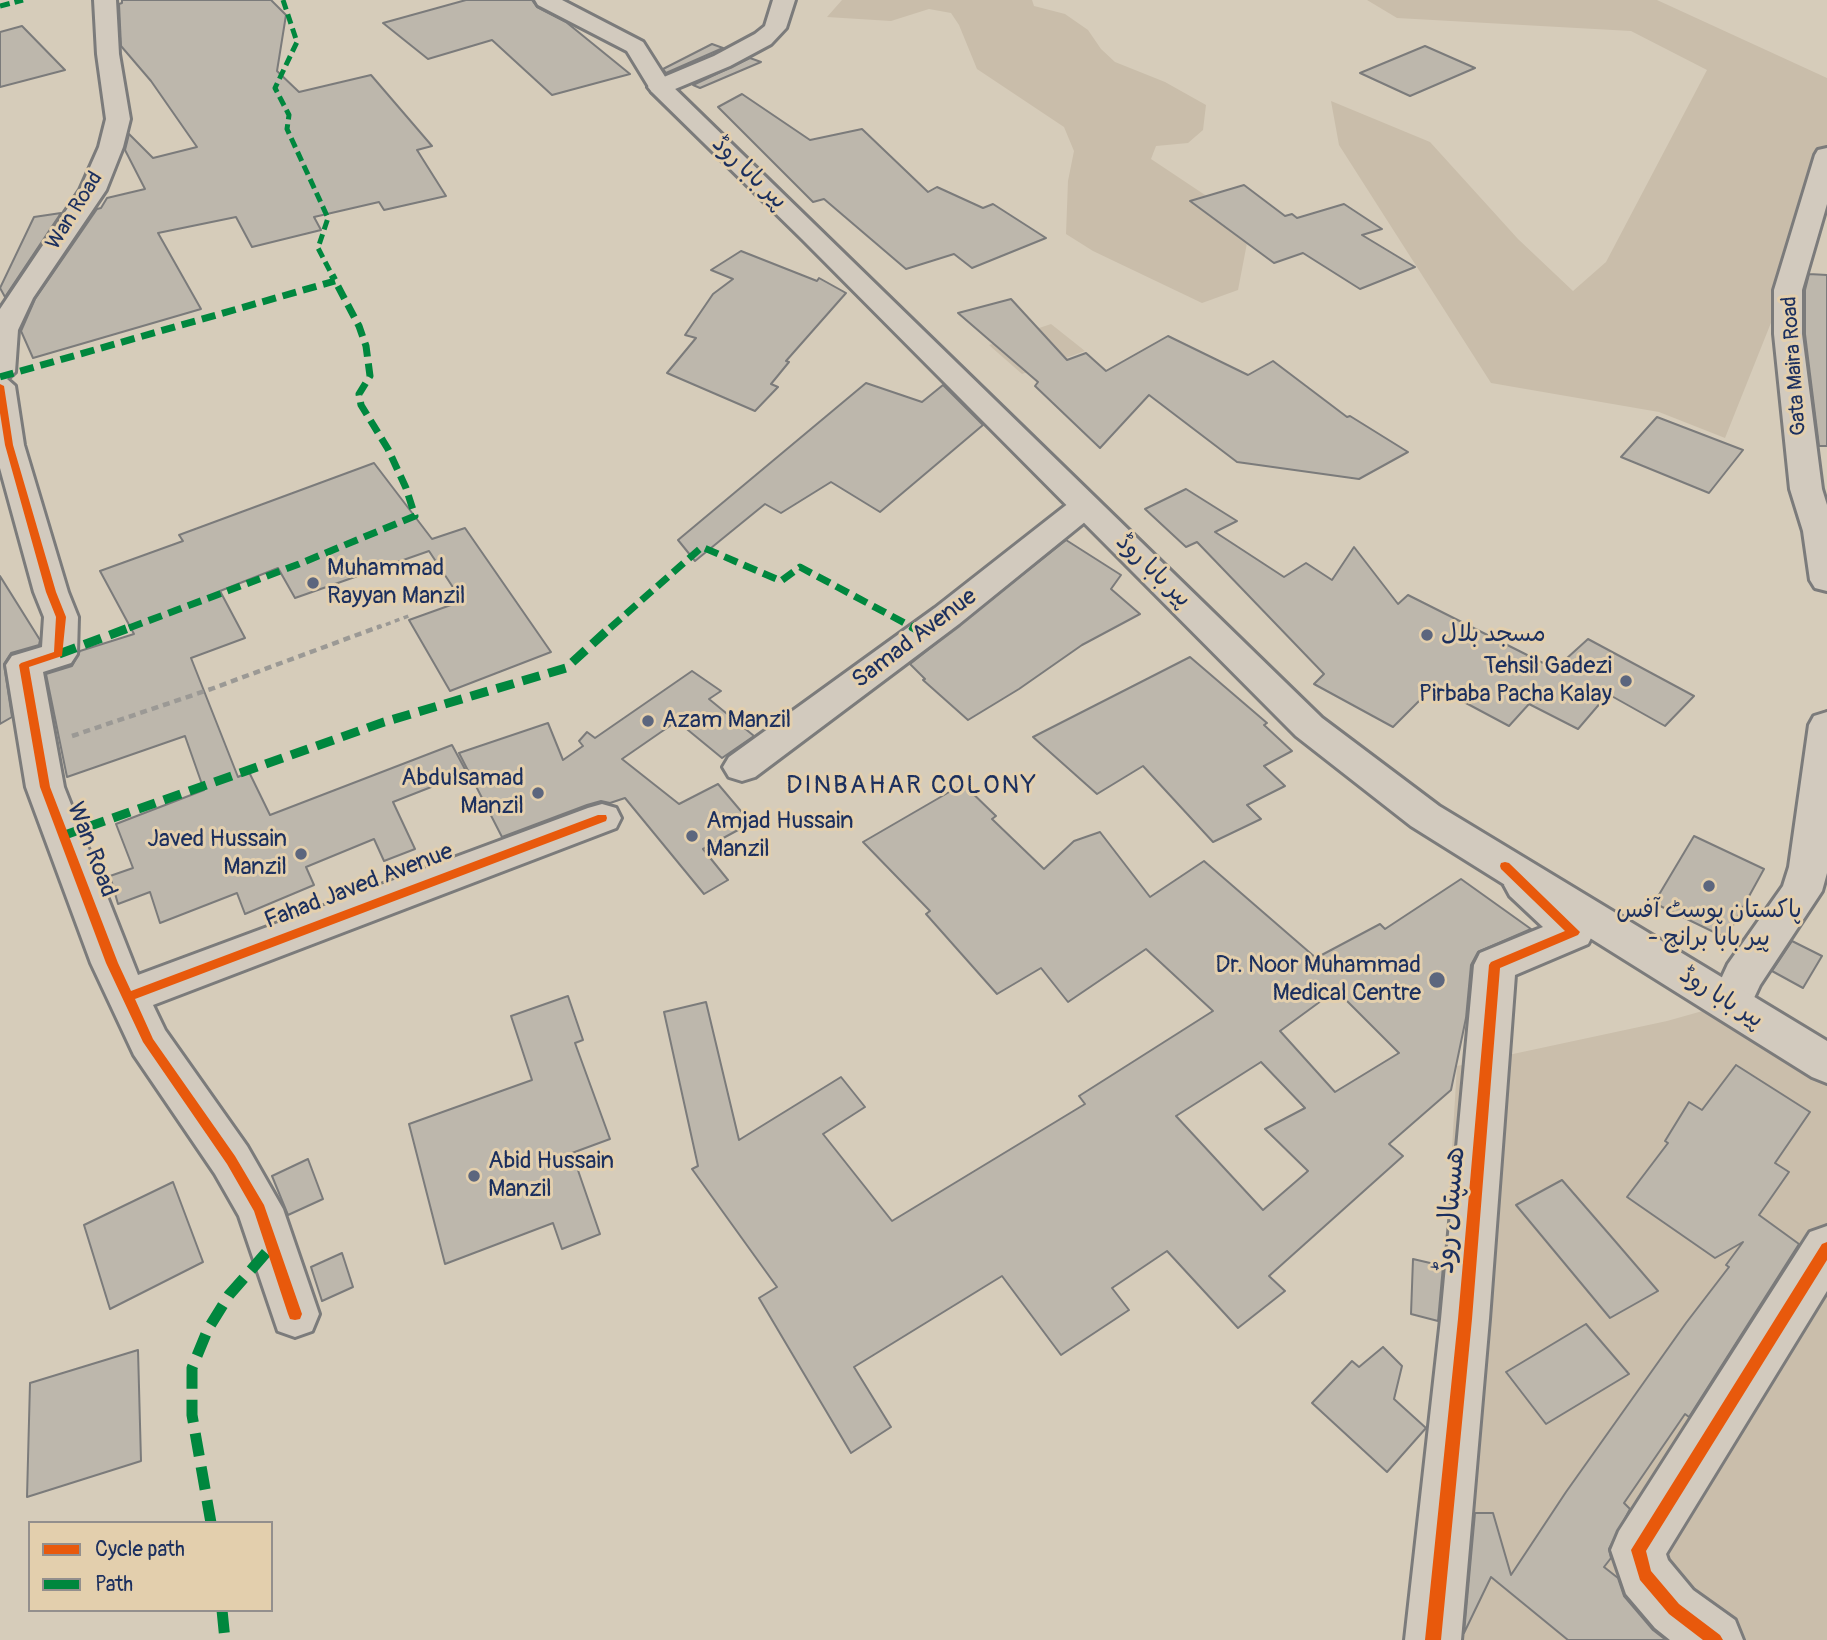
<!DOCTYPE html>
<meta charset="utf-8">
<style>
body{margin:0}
#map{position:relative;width:1827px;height:1640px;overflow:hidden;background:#d6ccba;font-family:Pangolin,sans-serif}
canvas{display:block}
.legend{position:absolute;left:28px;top:1521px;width:245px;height:91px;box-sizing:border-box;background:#e3cfad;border:2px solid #938f8d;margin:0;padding:9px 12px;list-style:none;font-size:21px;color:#1b2f5e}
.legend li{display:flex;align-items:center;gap:14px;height:35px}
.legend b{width:35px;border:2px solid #938f8d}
</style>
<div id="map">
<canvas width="1827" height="1640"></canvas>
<ul class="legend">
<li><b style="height:9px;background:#e8590c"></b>Cycle path</li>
<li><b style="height:9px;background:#00873e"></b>Path</li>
</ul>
</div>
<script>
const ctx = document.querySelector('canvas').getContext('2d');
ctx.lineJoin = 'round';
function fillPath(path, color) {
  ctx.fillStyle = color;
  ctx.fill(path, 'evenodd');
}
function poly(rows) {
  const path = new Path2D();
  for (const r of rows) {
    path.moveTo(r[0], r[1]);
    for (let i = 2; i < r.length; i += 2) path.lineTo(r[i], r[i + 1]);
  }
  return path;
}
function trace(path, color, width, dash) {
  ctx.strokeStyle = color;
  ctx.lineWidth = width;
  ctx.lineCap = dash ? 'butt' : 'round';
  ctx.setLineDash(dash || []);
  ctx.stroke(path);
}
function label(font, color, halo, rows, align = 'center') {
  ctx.font = font + ' Pangolin,"Playpen Sans Arabic",sans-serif';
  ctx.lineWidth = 6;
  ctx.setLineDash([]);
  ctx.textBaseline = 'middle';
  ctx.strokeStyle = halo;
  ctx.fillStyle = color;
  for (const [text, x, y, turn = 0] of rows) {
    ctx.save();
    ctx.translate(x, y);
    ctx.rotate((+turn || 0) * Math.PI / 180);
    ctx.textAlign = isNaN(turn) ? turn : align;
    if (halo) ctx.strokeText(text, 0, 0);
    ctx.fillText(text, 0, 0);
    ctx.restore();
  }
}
fillPath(poly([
 [1051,324,1085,351,1022,374,989,345],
 [1731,1003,1827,1064,1827,1640,1422,1640,1457,1066,1667,1021]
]), '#cabeab');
fillPath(poly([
 [842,0,1032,0,1034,6,1065,14,1088,30,1101,49,1115,62,1165,82,1206,105,1203,130,1188,143,1156,146,1151,159,1238,217,1247,243,1238,290,1202,303,1093,251,1066,234,1068,181,1074,151,1064,127,977,69,959,25,951,13,929,9,891,21,827,17],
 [1367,0,1657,0,1827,78,1827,148,1806,235,1725,438,1659,412,1491,383,1339,145,1331,101,1430,142,1518,239,1573,291,1606,262,1707,70,1631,31,1397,18]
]), '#c9bdaa');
const building = poly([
 [122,0,271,0,286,15,277,71,299,92,371,75,432,146,417,150,446,196,384,210,379,202,314,217,321,230,252,247,236,217,158,233,201,309,33,358,21,331,35,299,97,209,101,208,107,198,145,189,125,150,129,134,153,158,197,147,151,81,121,46,119,4,122,3,122,0],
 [466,0,532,0,537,7,566,22,630,74,552,95,492,40,428,59,383,23,466,0],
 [22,26,65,70,0,87,0,32,22,26],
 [712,44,723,48,666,73,663,69,712,44],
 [1425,46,1475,68,1410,96,1360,73,1425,46],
 [750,58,761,62,700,88,693,85,750,58],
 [742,94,810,140,862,129,928,192,937,187,983,208,993,204,1046,238,972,268,954,254,906,269,824,199,813,202,718,107,742,94],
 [1244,185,1285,216,1292,214,1297,218,1344,204,1382,229,1362,235,1415,267,1360,289,1303,253,1274,263,1190,201,1244,185],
 [61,213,5,297,0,288,34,217,61,213],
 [741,251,817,281,819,278,846,293,786,361,789,362,771,384,778,387,755,411,667,373,696,338,685,335,713,294,733,279,711,270,741,251],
 [1809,274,1827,275,1827,446,1819,446,1805,334,1805,290,1809,274],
 [1011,299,1067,360,1086,353,1106,371,1168,336,1248,375,1273,361,1347,417,1350,416,1408,452,1359,479,1237,462,1149,395,1100,448,1035,386,1038,382,958,313,1011,299],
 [866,383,922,402,943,385,983,425,880,512,831,482,781,513,765,504,695,561,678,540,866,383],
 [1657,417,1743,450,1709,493,1621,457,1657,417],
 [374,463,432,539,465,528,551,652,450,691,409,620,462,601,429,551,295,598,278,568,220,591,245,638,191,658,238,777,249,772,270,815,452,745,467,773,393,802,415,849,384,861,374,839,306,867,314,885,245,914,237,893,160,923,150,892,118,904,110,876,133,868,116,824,204,790,185,736,67,777,46,674,72,666,80,651,134,634,100,571,183,541,179,535,374,463],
 [1186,489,1237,521,1215,532,1284,577,1306,563,1332,580,1354,547,1398,604,1408,595,1555,669,1588,639,1694,696,1665,726,1608,694,1578,729,1529,704,1509,726,1434,686,1393,727,1314,684,1324,674,1197,542,1186,547,1145,509,1186,489],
 [1066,540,1121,575,1111,589,1140,614,1082,645,1019,689,968,720,923,680,925,679,910,664,1066,540],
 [0,576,40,640,39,645,11,653,4,664,12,717,0,724,0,576],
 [1190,657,1267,723,1264,725,1292,751,1264,766,1285,786,1247,805,1261,819,1213,842,1143,766,1097,794,1033,737,1190,657],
 [692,671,721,691,709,699,754,736,722,758,677,721,622,759,679,804,718,784,751,823,703,849,728,880,704,894,625,798,610,803,601,801,587,805,502,837,459,753,548,723,563,760,583,746,579,741,587,732,595,738,692,671],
 [963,784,996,816,992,819,1044,869,1074,841,1100,832,1150,897,1204,861,1316,958,1380,924,1385,929,1461,879,1531,929,1478,952,1471,965,1466,1018,1451,1090,1389,1144,1403,1156,1269,1276,1285,1291,1238,1328,1167,1251,1112,1288,1129,1310,1061,1355,1002,1276,854,1367,891,1427,851,1453,759,1298,777,1287,692,1169,698,1166,664,1012,706,1002,739,1140,841,1077,865,1107,823,1134,892,1221,1085,1104,1079,1096,1213,1011,1146,949,1068,1002,1041,968,997,994,926,914,930,911,863,842,963,784],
 [1336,990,1399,1053,1335,1092,1280,1031,1336,990],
 [1261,1062,1305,1108,1265,1129,1308,1171,1263,1210,1176,1116,1261,1062],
 [1694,836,1764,869,1726,938,1654,903,1694,836],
 [1792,941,1822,956,1803,988,1772,971,1792,941],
 [568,996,583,1040,575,1043,610,1139,572,1153,600,1234,562,1249,553,1223,445,1264,409,1124,532,1080,511,1016,568,996],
 [1736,1065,1810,1112,1775,1163,1789,1172,1759,1215,1799,1244,1689,1417,1685,1414,1624,1503,1630,1509,1609,1549,1611,1558,1604,1567,1618,1578,1624,1596,1653,1630,1666,1640,1568,1640,1491,1577,1464,1633,1475,1513,1493,1513,1511,1575,1566,1492,1686,1323,1729,1267,1726,1265,1743,1242,1715,1258,1627,1197,1668,1143,1665,1141,1689,1102,1702,1110,1736,1065],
 [308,1159,323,1199,288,1215,272,1176,308,1159],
 [1562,1180,1615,1241,1658,1291,1610,1318,1516,1205,1562,1180],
 [173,1182,203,1262,110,1309,84,1225,173,1182],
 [342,1253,353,1287,322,1301,311,1267,342,1253],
 [1413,1259,1443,1266,1438,1321,1411,1314,1413,1259],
 [1586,1324,1629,1374,1546,1424,1506,1372,1586,1324],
 [1383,1347,1402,1366,1394,1399,1426,1428,1387,1472,1312,1403,1352,1361,1359,1367,1383,1347],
 [138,1350,141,1461,27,1497,30,1383,138,1350]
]);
fillPath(building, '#bdb7ac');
trace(building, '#7b7b7b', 2);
const minor = poly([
 [94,0,116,0,119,54,130,119,123,147,106,190,33,298,18,330,15,372,7,379,15,386,24,445,68,592,78,617,77,654,71,663,43,672,64,787,138,975,588,808,602,804,616,808,621,818,616,828,153,1005,165,1030,247,1146,283,1209,319,1314,312,1331,295,1337,278,1331,239,1216,215,1174,134,1055,91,963,26,787,6,665,12,656,42,647,44,617,34,592,0,468,0,309,80,190,99,147,106,119,97,54,94,0],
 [773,0,795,0,786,28,771,44,730,66,668,92,652,92,648,87,652,82,714,56,755,34,765,26,773,0],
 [1827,148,1827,204,1802,290,1802,334,1822,489,1827,505,1827,591,1815,588,1810,580,1803,531,1790,489,1774,334,1774,290,1815,155,1818,150,1827,148],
 [1085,496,1096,499,1101,506,1096,513,959,624,755,777,742,781,729,777,723,767,729,757,935,608,1074,499,1085,496],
 [1827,712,1827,873,1822,891,1760,985,1746,1015,1731,1021,1716,1015,1710,1003,1728,964,1783,886,1789,867,1809,725,1814,716,1827,712],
 [1524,869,1538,874,1588,920,1594,932,1588,944,1515,975,1489,1319,1461,1640,1405,1640,1441,1319,1474,965,1480,953,1543,927,1510,896,1504,885,1510,874,1524,869],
 [1827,1226,1827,1291,1666,1554,1668,1560,1693,1590,1735,1620,1743,1640,1670,1640,1655,1628,1626,1594,1611,1550,1619,1531,1810,1232,1827,1226]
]);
const major = poly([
 [535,0,562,0,643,42,669,83,1322,718,1439,806,1827,1041,1827,1083,1812,1077,1411,826,1296,736,802,239,652,92,627,51,538,5,535,0]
]);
trace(minor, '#7b7b7b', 6);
trace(major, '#7b7b7b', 6);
trace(poly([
 [377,628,411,615]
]), '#9b9995', 3.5, [5, 4.5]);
trace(poly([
 [72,736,211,689,381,626]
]), '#9b9995', 4.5, [7, 5]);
fillPath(minor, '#d2cabe');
fillPath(major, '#d2cabe');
trace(poly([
 [283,0,297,42,275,88,289,115,287,129,328,218,318,248,333,277],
 [0,6,23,0]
]), '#00873e', 5, [10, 5]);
trace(poly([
 [0,377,335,281],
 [129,628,299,564,415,516,406,488,388,449,361,405,359,394,370,376,366,346,359,326,332,275],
 [610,628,702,547,781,581,800,567,914,628]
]), '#00873e', 7, [14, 7]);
trace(poly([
 [911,626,924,633],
 [59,654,134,626],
 [62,836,384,722,566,668,612,626]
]), '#00873e', 9, [18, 9]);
trace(poly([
 [211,1523,192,1415,192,1368,208,1329,229,1295,272,1246],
 [222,1610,225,1640]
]), '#00873e', 11, [23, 11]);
fillPath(poly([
 [0,384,4,386,13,445,56,592,66,617,62,656,29,667,50,787,118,963,131,991,598,815,606,815,607,818,606,821,135,999,153,1039,235,1156,264,1205,302,1314,300,1319,295,1320,290,1319,288,1314,254,1211,227,1164,143,1042,106,963,40,787,19,665,21,663,54,652,56,617,46,592,5,445,0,413,0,384],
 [1505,862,1509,863,1580,932,1578,935,1500,968,1472,1319,1441,1640,1425,1640,1458,1319,1489,965,1491,962,1565,931,1501,869,1500,866,1501,863,1505,862],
 [1827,1242,1827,1260,1646,1551,1651,1571,1679,1604,1720,1635,1723,1640,1703,1640,1669,1614,1640,1580,1631,1550,1822,1244,1827,1242]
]), '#e8590c');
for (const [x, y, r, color] of [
 [313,583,7,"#5c667e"],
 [1427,635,7,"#5c667e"],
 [1626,681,7,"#5c667e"],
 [648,721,7,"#5c667e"],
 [538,793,7,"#5c667e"],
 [692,836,7,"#5c667e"],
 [301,854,7,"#5c667e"],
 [1709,886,7,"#5c667e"],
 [1437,980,9,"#5c667e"],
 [474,1176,7,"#5c667e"]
]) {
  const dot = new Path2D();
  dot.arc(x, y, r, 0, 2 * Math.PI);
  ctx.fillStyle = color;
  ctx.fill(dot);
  trace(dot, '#e3cfad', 2.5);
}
label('21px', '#1b2f5e', '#e3cfad', [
 ["Wan Road",75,211,-58],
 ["Gata Maira Road",1795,366,-94]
]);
label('24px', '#1b2f5e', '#e3cfad', [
 ["پیر بابا روڈ",749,173,44],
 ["پیر بابا روڈ",1153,571,44],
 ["Samad Avenue",915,639,-37],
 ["Wan Road",91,850,69],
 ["Fahad Javed Avenue",359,887,-21],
 ["پیر بابا روڈ",1721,998,32]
]);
label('24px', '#1b2f5e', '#e3cfad', [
 ["Muhammad",327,569],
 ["Rayyan Manzil",327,597],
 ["مسجد بلال",1441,635],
 ["Tehsil Gadezi",1612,667,"right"],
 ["Pirbaba Pacha Kalay",1612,695,"right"],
 ["Azam Manzil",662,721],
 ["Abdulsamad",524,779,"right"],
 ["Manzil",524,807,"right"],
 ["Amjad Hussain",706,822],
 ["Manzil",706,850],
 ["Javed Hussain",287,840,"right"],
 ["Manzil",287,868,"right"],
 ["پاکستان پوسٹ آفس",1709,911,"center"],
 ["- پیر بابا برانچ",1709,939,"center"],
 ["Dr. Noor Muhammad",1421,966,"right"],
 ["Medical Centre",1421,994,"right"],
 ["Abid Hussain",488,1162],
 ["Manzil",488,1190]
], 'left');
ctx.letterSpacing = '2px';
label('26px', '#1b2f5e', '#e3cfad', [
 ["DINBAHAR COLONY",912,786]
]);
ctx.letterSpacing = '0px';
label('28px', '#1b2f5e', '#e3cfad', [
 ["ھسپتال روڈ",1451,1210,-85]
]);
</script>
